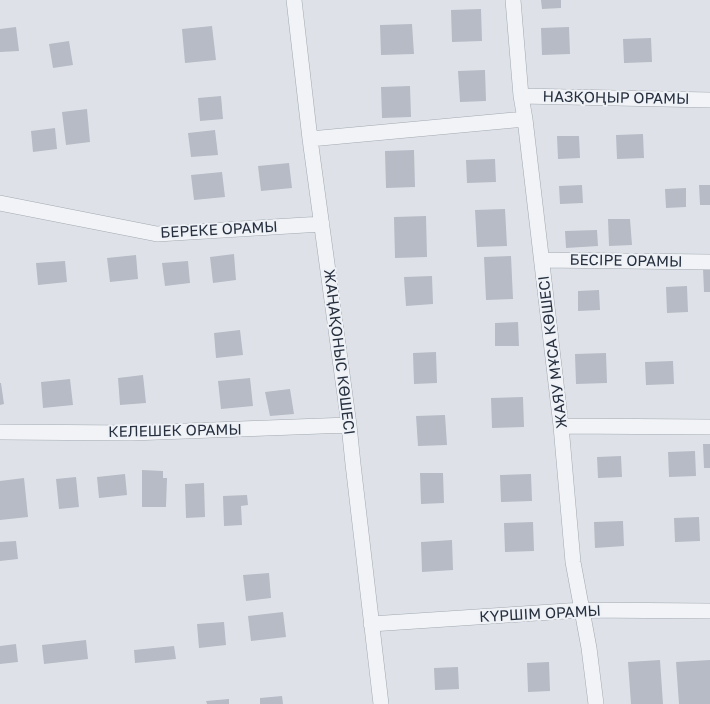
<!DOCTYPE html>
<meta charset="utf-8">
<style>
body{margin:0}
canvas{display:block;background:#dee2e8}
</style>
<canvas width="710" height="704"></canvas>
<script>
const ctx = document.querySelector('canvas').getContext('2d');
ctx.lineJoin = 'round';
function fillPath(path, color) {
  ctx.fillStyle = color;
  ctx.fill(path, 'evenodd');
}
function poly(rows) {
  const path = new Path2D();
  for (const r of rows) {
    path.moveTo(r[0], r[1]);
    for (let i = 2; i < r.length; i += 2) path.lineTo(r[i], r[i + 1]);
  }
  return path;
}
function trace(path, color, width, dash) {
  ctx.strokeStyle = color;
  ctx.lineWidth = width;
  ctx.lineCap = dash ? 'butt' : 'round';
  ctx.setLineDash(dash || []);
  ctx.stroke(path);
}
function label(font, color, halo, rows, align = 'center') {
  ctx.font = font + ' "Golos Text",sans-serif';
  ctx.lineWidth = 4;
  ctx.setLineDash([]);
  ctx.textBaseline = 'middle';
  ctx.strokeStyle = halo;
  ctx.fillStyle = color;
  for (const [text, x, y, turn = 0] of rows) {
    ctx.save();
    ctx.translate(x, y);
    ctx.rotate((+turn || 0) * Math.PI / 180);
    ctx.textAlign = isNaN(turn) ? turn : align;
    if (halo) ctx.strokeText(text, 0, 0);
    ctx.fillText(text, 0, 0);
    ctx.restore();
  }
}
fillPath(poly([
 [541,0,561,0,561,8,542,9],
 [481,9,482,41,452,42,451,10],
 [412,24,414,54,381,55,380,25],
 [212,26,216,60,185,63,182,29],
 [16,27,19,51,0,52,0,29],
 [569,27,570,54,542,55,541,28],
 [651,38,652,62,624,63,623,39],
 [69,41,73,65,53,68,49,44],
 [485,70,486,101,460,102,458,71],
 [410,86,411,117,382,118,381,87],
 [221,96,223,119,200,121,198,98],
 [87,109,90,142,66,145,62,112],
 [55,128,57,149,33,152,31,131],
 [215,130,218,155,191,157,188,133],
 [643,134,644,158,617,159,616,135],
 [557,136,579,136,580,158,558,159],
 [414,150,415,187,386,188,385,151],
 [495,159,496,182,467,183,466,160],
 [289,163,292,188,261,191,258,166],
 [222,172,225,197,194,200,191,175],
 [582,185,583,203,560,204,559,186],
 [699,185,710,185,710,205,700,205],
 [686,188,686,207,666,208,665,189],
 [505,209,507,246,477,247,475,210],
 [426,216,427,257,395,258,394,217],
 [608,219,630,219,632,245,609,246],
 [597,230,598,246,566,248,565,231],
 [234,254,236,280,213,283,210,257],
 [136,255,138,279,110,282,107,258],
 [511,256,513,299,486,300,484,257],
 [65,261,67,282,38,285,36,263],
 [188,261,190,283,165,286,162,263],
 [703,268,710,268,710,292,704,292],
 [432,276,433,304,406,306,404,277],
 [687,286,688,312,667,313,666,287],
 [599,290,600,310,578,311,578,291],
 [518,322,519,346,495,346,495,323],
 [240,330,243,355,216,358,214,333],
 [436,352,437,383,414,384,413,353],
 [606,353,607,383,576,384,575,354],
 [673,361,674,384,646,385,645,362],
 [143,375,146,403,120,405,118,378],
 [250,378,253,406,221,409,218,381],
 [70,379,73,405,43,408,41,382],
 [0,383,1,383,4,404,0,405],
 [290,389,294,414,270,416,265,392],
 [523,397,524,427,492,428,491,398],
 [445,415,447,445,418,446,416,416],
 [703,444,710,444,710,468,704,468],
 [695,451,696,476,669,477,668,452],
 [621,456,622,477,598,478,597,457],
 [142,470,163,471,163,478,167,478,166,507,142,507],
 [420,473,443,473,444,503,421,504],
 [125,474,127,495,99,498,97,477],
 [531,474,532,501,501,502,500,475],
 [76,477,79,507,59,509,56,479],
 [24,478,28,517,0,520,0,481],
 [204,483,205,517,186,518,185,484],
 [247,495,248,505,241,506,242,525,224,526,223,496],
 [699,517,700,541,675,542,674,518],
 [623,521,624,546,595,548,594,522],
 [533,522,534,551,505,552,504,523],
 [452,540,453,570,422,572,421,542],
 [16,541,18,559,0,561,0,542],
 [269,573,271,598,246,601,243,575],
 [283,612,286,637,251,641,248,616],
 [224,622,226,645,199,648,197,624],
 [86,640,88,659,44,664,42,645],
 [16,644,18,662,0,664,0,646],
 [174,646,176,659,135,663,134,650],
 [660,660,663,704,631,704,628,662],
 [710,660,710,704,679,704,676,662],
 [549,662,550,691,528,692,527,663],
 [458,667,459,689,435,690,434,668],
 [282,696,283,704,260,704,260,698],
 [229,699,229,704,207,704,206,701]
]), '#b6bbc5');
const minor = poly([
 [294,0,310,139,349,425,353,464,381,704],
 [513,0,521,96,525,119,561,426,573,562,589,648,596,704],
 [521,96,710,100],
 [310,139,525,119],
 [0,203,157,234,322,224],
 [542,260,710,262],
 [561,426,710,427],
 [0,432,131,433,349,425],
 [371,624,582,610,710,611]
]);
trace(minor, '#a3a9b2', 16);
trace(minor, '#f1f3f6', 15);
label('15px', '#27303f', '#eef1f6', [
 ["НАЗҚОҢЫР ОРАМЫ",616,98,1],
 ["БЕРЕКЕ ОРАМЫ",219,230,-3],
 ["БЕСІРЕ ОРАМЫ",626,261,1],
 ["ЖАҢАҚОНЫС КӨШЕСІ",339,352,83],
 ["ЖАЯУ МҰСА КӨШЕСІ",553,352,-97],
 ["КЕЛЕШЕК ОРАМЫ",175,431,-1],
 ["КҮРШІМ ОРАМЫ",540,614,-3]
]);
</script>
